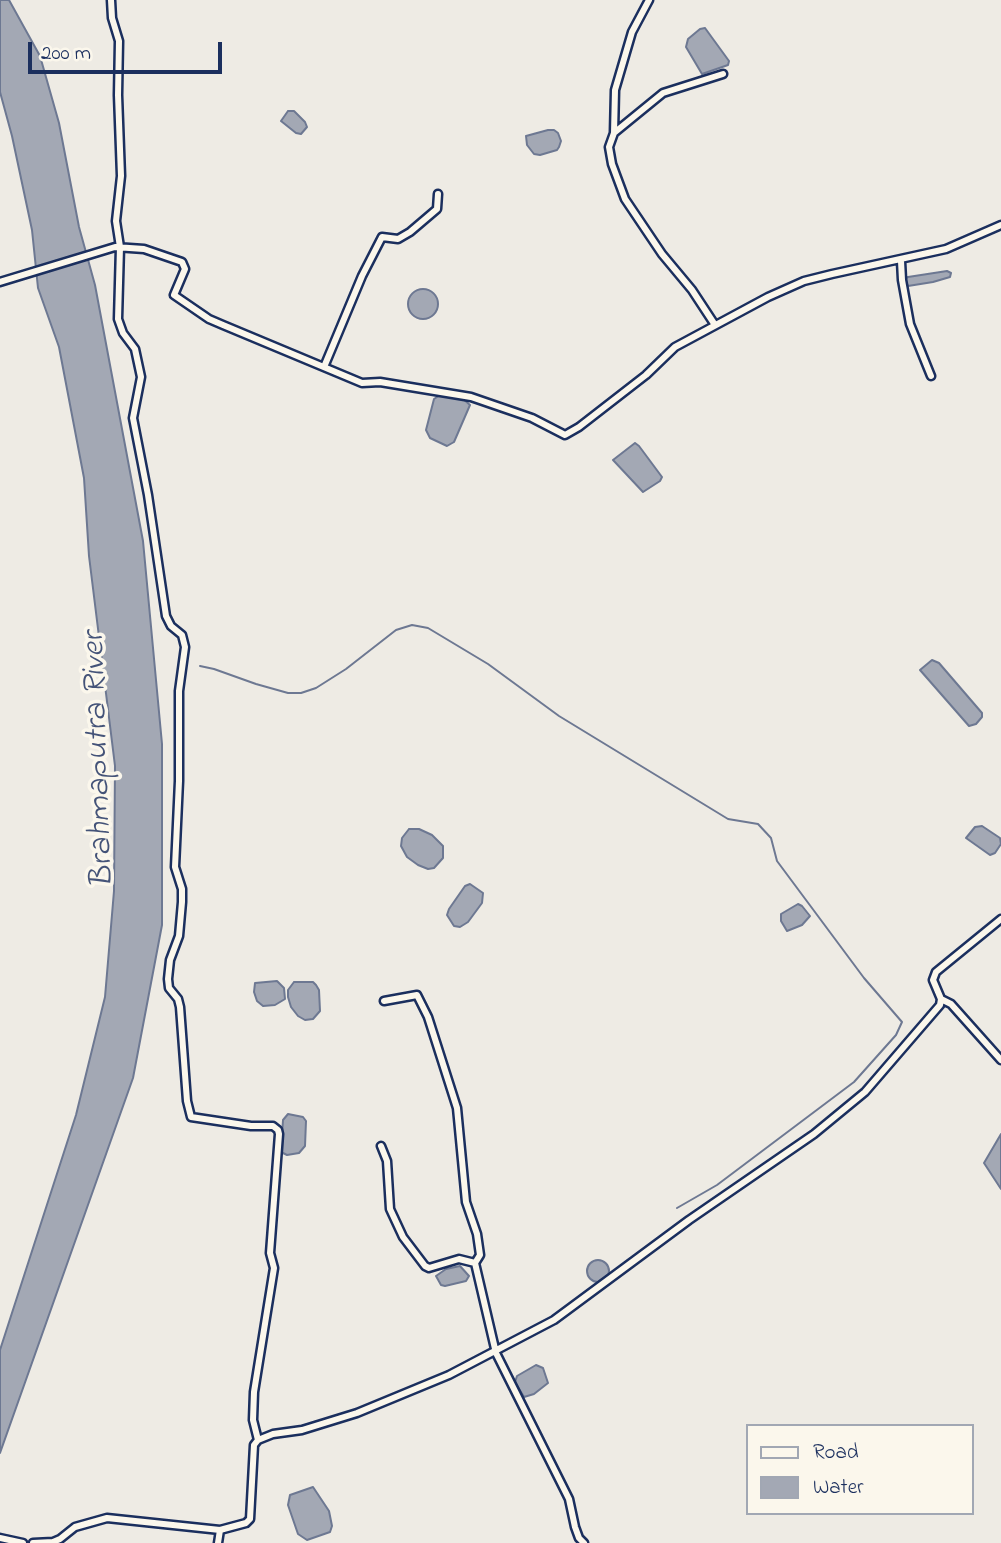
<!DOCTYPE html>
<style>
body{margin:0}
#map{position:relative;width:1001px;height:1543px;overflow:hidden;background:#eeebe4;font-family:"Indie Flower",sans-serif}
canvas{display:block}
.legend{position:absolute;left:746px;top:1424px;width:228px;height:91px;box-sizing:border-box;background:#fbf7ec;border:2px solid #a1a7b3;margin:0;padding:9px 12px;list-style:none;font-size:21px;color:#1b2f5e}
.legend li{display:flex;align-items:center;gap:14px;height:35px}
.legend b{width:35px;border:2px solid #a1a7b3}
.scale{position:absolute;left:28px;top:42px;width:194px;height:32px;box-sizing:border-box;border:4px solid #1b2f5e;border-top:0;padding-left:9px;font-size:21px;line-height:24px;white-space:nowrap;color:#1b2f5e;-webkit-text-stroke:5px #fbf7ec;paint-order:stroke}
</style>
<div id="map">
<canvas width="1001" height="1543"></canvas>
<ul class="legend">
<li><b style="height:9px;background:#fbf7ec"></b>Road</li>
<li><b style="height:19px;background:#a3a8b4"></b>Water</li>
</ul>
<div class="scale">200 m</div>
</div>
<script>
const ctx = document.querySelector('canvas').getContext('2d');
ctx.lineJoin = 'round';
function fillPath(path, color) {
  ctx.fillStyle = color;
  ctx.fill(path, 'evenodd');
}
function poly(rows) {
  const path = new Path2D();
  for (const r of rows) {
    if (r.length === 3) {
      path.moveTo(r[0] + r[2], r[1]);
      path.arc(r[0], r[1], r[2], 0, 2 * Math.PI);
      continue;
    }
    path.moveTo(r[0], r[1]);
    for (let i = 2; i < r.length; i += 2) path.lineTo(r[i], r[i + 1]);
  }
  return path;
}
function trace(path, color, width, dash) {
  ctx.strokeStyle = color;
  ctx.lineWidth = width;
  ctx.lineCap = dash ? 'butt' : 'round';
  ctx.setLineDash(dash || []);
  ctx.stroke(path);
}
function label(font, color, halo, rows, align = 'center') {
  ctx.font = font + ' "Indie Flower",sans-serif';
  ctx.lineWidth = 7;
  ctx.setLineDash([]);
  ctx.textBaseline = 'middle';
  ctx.strokeStyle = halo;
  ctx.fillStyle = color;
  for (const [text, x, y, turn = 0] of rows) {
    ctx.save();
    ctx.translate(x, y);
    ctx.rotate((+turn || 0) * Math.PI / 180);
    ctx.textAlign = isNaN(turn) ? turn : align;
    if (halo) ctx.strokeText(text, 0, 0);
    ctx.fillText(text, 0, 0);
    ctx.restore();
  }
}
const water = poly([
 [0,0,9,0,40,56,59,123,79,227,95,285,143,541,162,744,162,925,133,1078,0,1453,0,1350,76,1115,105,997,114,891,115,766,89,556,84,478,59,347,38,288,32,230,12,136,0,92,0,0],
 [705,28,729,61,728,65,702,74,686,47,688,39,700,29,705,28],
 [288,111,294,111,305,122,307,127,301,134,296,133,281,121,288,111],
 [548,130,554,130,558,133,561,141,559,147,557,150,540,155,534,154,527,145,526,136,548,130],
 [947,271,951,273,950,277,933,282,908,286,904,279,908,277,947,271],
 [423,304,15],
 [440,395,461,397,470,405,454,442,447,446,430,438,426,430,434,399,440,395],
 [635,443,639,446,662,477,660,481,643,492,613,460,635,443],
 [932,660,939,663,982,713,982,717,976,724,969,726,920,670,932,660],
 [982,826,1000,838,1001,844,995,853,990,855,966,838,975,827,982,826],
 [409,829,419,829,432,835,443,846,443,858,434,868,428,869,418,865,407,857,401,846,402,838,409,829],
 [470,884,483,893,482,903,468,922,460,927,454,926,447,915,449,909,465,886,470,884],
 [798,904,802,906,810,916,802,925,787,931,781,921,781,914,798,904],
 [277,981,284,988,285,999,275,1005,263,1006,257,1001,254,992,255,983,277,981],
 [294,982,313,982,316,985,319,990,320,1011,313,1019,305,1020,298,1016,291,1007,288,997,288,990,294,982],
 [288,1114,303,1117,306,1121,305,1146,299,1153,287,1155,281,1152,283,1120,288,1114],
 [1001,1134,1001,1189,984,1163,1001,1134],
 [598,1271,11],
 [460,1266,469,1276,466,1281,445,1286,441,1285,436,1276,446,1269,460,1266],
 [536,1365,543,1368,548,1383,534,1394,524,1397,515,1382,517,1376,536,1365],
 [313,1487,329,1511,332,1526,330,1532,307,1540,298,1534,288,1505,290,1495,313,1487]
]);
fillPath(water, '#a3a8b4');
trace(water, '#6d7892', 2);
trace(poly([
 [200,666,214,669,256,684,288,693,301,693,316,688,346,669,396,630,412,625,428,628,488,664,559,716,728,819,758,824,771,838,777,861,864,978,902,1022,896,1035,854,1082,717,1185,677,1208]
]), '#6d7892', 2);
const minor = poly([
 [111,0,112,18,119,41,118,95,121,176,116,221,120,247,118,319,123,333,135,349,141,377,133,418,148,495,166,616,171,626,182,635,185,647,179,691,179,781,175,867,182,889,182,902,179,936,170,960,168,979,169,988,178,999,180,1007,187,1101,191,1117,251,1126,273,1126,278,1130,279,1134,270,1253,274,1268,254,1392,253,1420,258,1440],
 [614,133,615,90,632,32,649,0],
 [901,261,902,280,910,324,931,376],
 [0,282,115,247,144,249,182,262,185,269,174,295,209,319,223,325,362,383,380,382,471,397,532,418,565,435,579,427,646,375,675,347,768,297,804,281,832,274,946,249,1001,225],
 [715,325,692,290,662,254,625,199,612,164,609,147,614,133,663,93,723,74],
 [324,367,362,276,382,237,398,239,410,232,437,209,438,194],
 [941,999,951,1004,1001,1060],
 [384,1001,417,995,428,1017,457,1108,466,1202,477,1234,480,1255,475,1263,496,1353,569,1499,575,1527,579,1538,584,1543],
 [381,1146,387,1161,390,1209,403,1237,425,1266,429,1268,459,1259,475,1263],
 [0,1538,23,1543],
 [33,1543,53,1542,60,1539,75,1527,107,1518,220,1530],
 [218,1543,220,1530,246,1523,250,1519,254,1445,258,1440,273,1434,302,1430,357,1413,449,1375,554,1320,689,1220,814,1134,865,1092,940,1005,941,999,933,980,936,972,1001,919]
]);
trace(minor, '#1b2f5e', 11);
trace(minor, '#fbf7ec', 6);
label('italic 33px', '#445378', '#fbf7ec', [
 ["Brahmaputra River",101,760,-92]
]);
</script>
